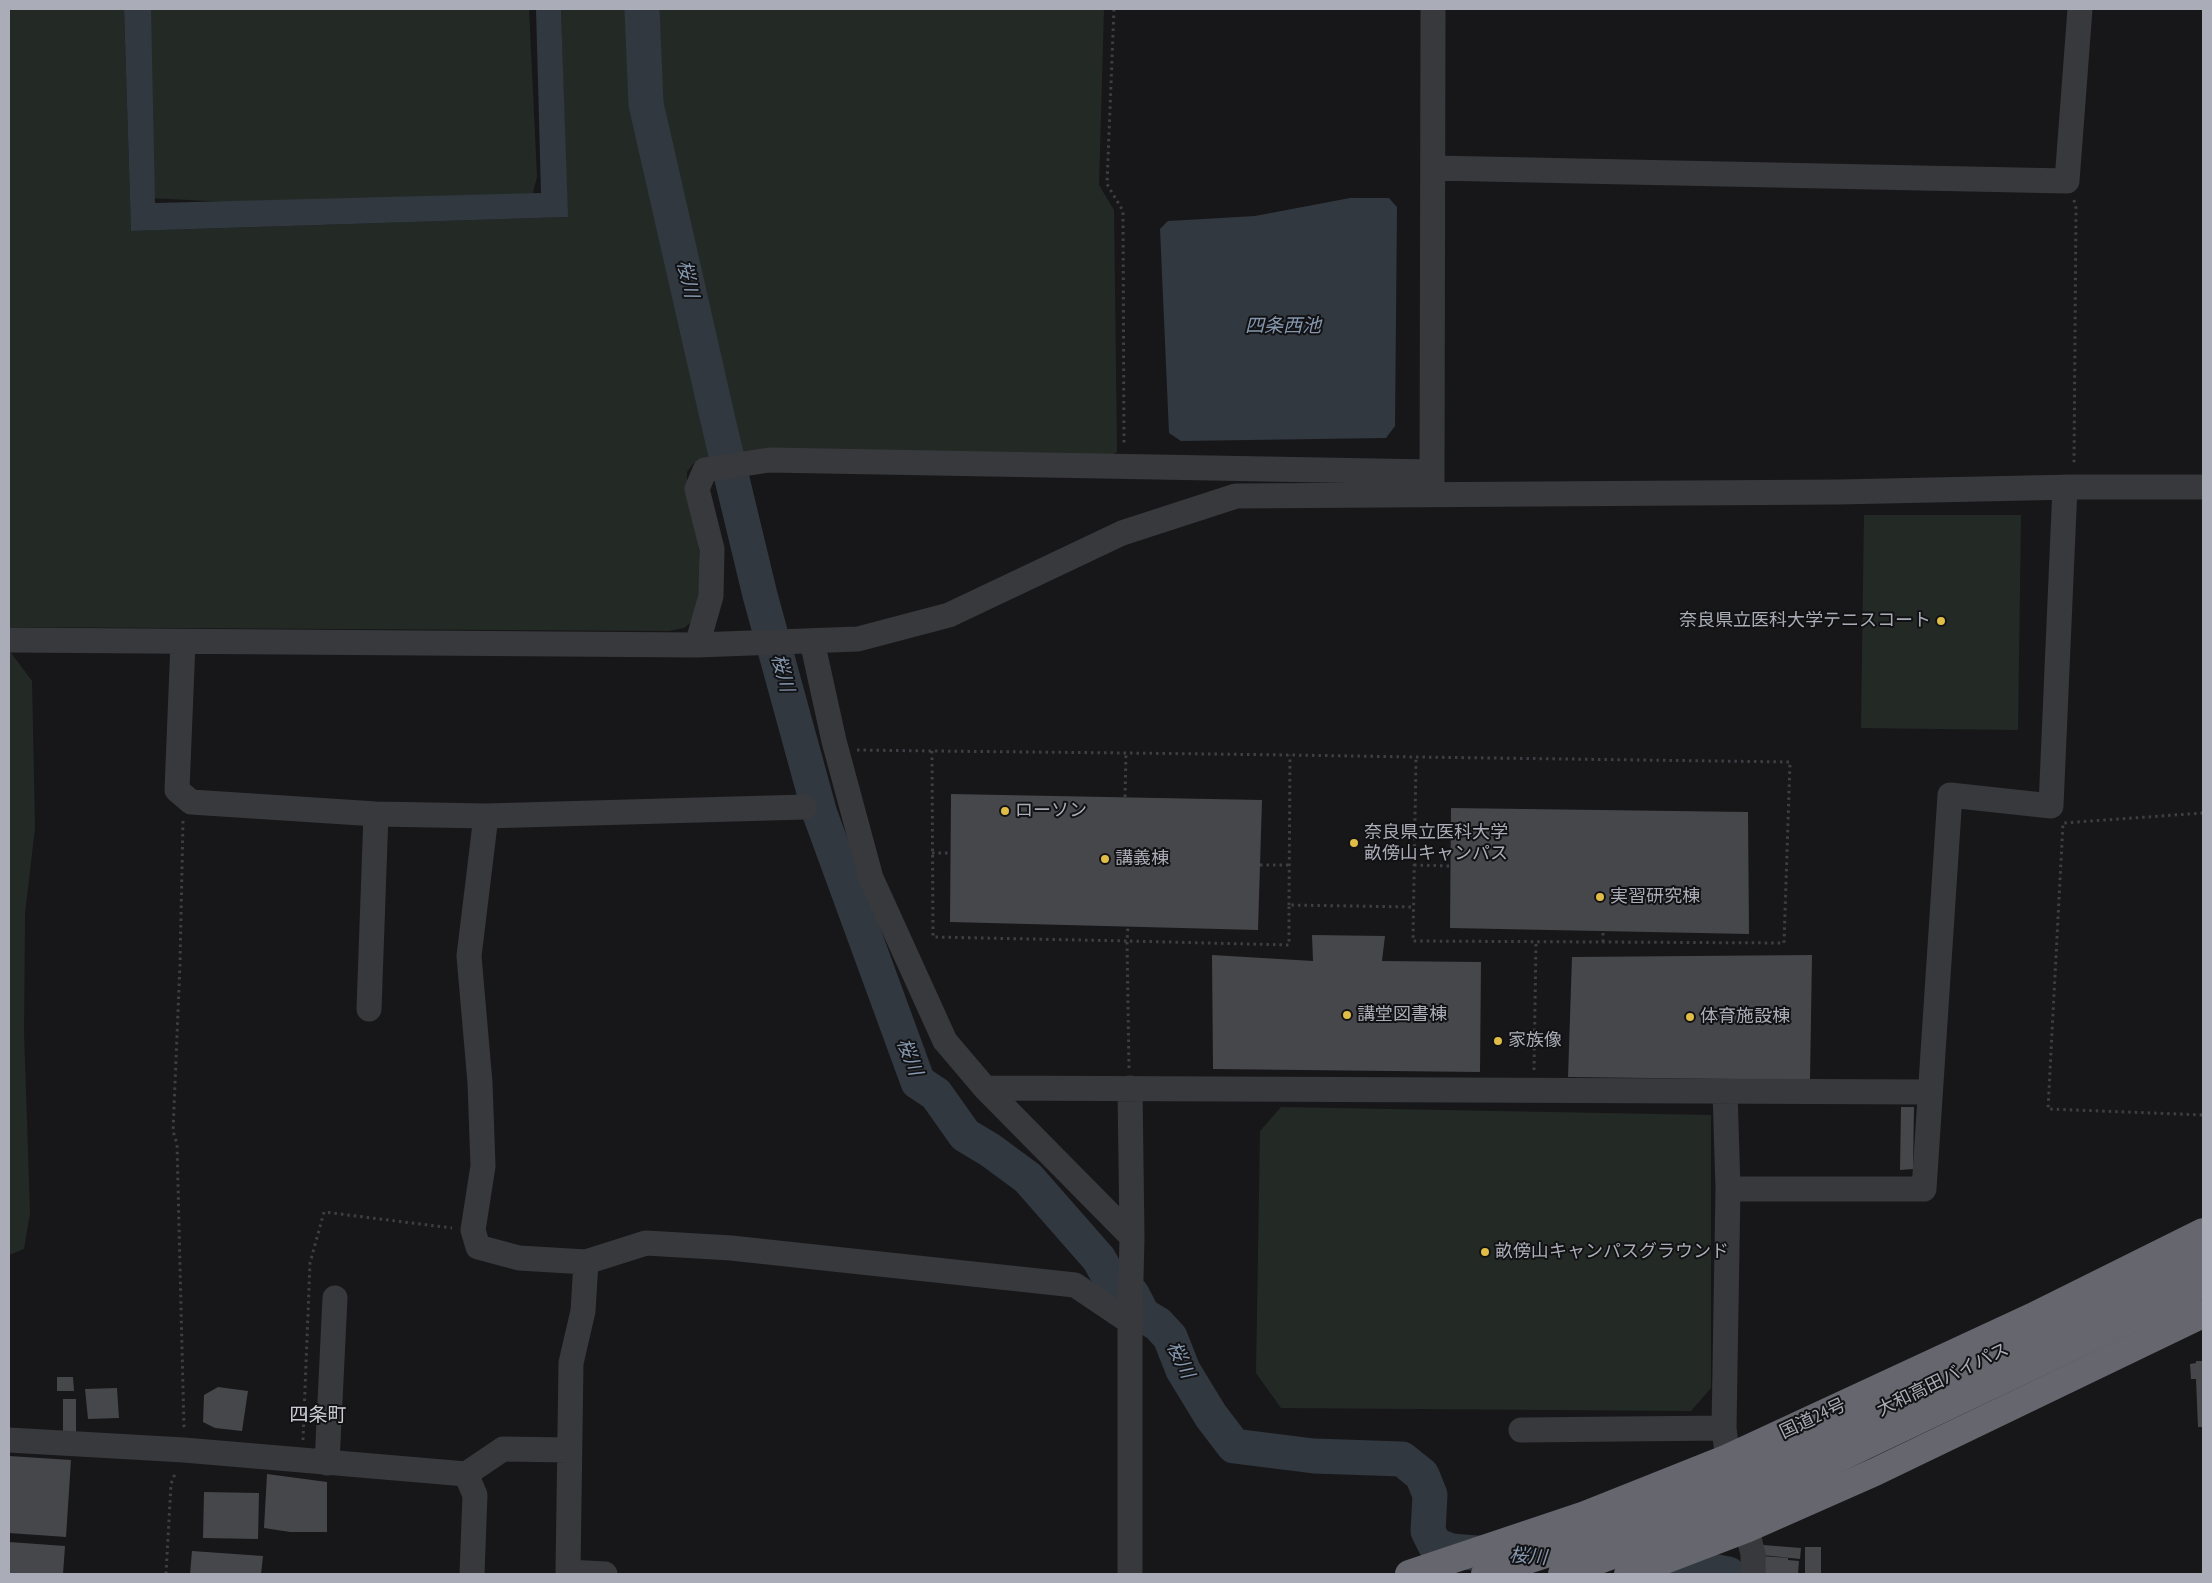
<!DOCTYPE html>
<meta charset="utf-8">
<style>
body{margin:0}
#map{position:relative;width:2212px;height:1583px;overflow:hidden;background:#171719;font-family:"PT Sans Narrow",sans-serif}
canvas{display:block}
.frame{position:absolute;inset:0;border:10px solid #aaadb7;pointer-events:none}
</style>
<div id="map">
<canvas width="2212" height="1583"></canvas>
<div class="frame"></div>
</div>
<script>
const ctx = document.querySelector('canvas').getContext('2d');
ctx.lineJoin = 'round';
function fillPath(path, color) {
  ctx.fillStyle = color;
  ctx.fill(path, 'evenodd');
}
function poly(rows) {
  const path = new Path2D();
  for (const r of rows) {
    path.moveTo(r[0], r[1]);
    for (let i = 2; i < r.length; i += 2) path.lineTo(r[i], r[i + 1]);
  }
  return path;
}
function trace(path, color, width, dash) {
  ctx.strokeStyle = color;
  ctx.lineWidth = width;
  ctx.lineCap = dash ? 'butt' : 'round';
  ctx.setLineDash(dash || []);
  ctx.stroke(path);
}
function label(font, color, halo, rows, align = 'center') {
  ctx.font = font + ' "PT Sans Narrow","Noto Sans JP",sans-serif';
  ctx.lineWidth = 4;
  ctx.setLineDash([]);
  ctx.textBaseline = 'middle';
  ctx.strokeStyle = halo;
  ctx.fillStyle = color;
  for (const [text, x, y, turn = 0] of rows) {
    ctx.save();
    ctx.translate(x, y);
    ctx.rotate((+turn || 0) * Math.PI / 180);
    ctx.textAlign = isNaN(turn) ? turn : align;
    if (halo) ctx.strokeText(text, 0, 0);
    ctx.fillText(text, 0, 0);
    ctx.restore();
  }
}
fillPath(poly([
 [9,9,124,9,131,231,567,217,561,9,1104,9,1099,185,1114,210,1117,452,1106,458,703,460,693,464,687,472,687,493,698,541,701,577,699,604,695,619,684,628,669,631,9,627],
 [148,9,529,9,537,177,532,196,229,202,149,198],
 [1864,515,2021,515,2018,730,1861,728],
 [9,650,32,681,35,828,25,913,24,1032,30,1213,24,1249,9,1255],
 [1281,1107,1711,1115,1711,1388,1691,1411,1281,1408,1256,1373,1260,1131]
]), '#232a25');
fillPath(poly([
 [124,9,151,9,155,203,541,193,536,9,561,9,568,217,131,231],
 [1350,198,1389,198,1397,207,1395,426,1386,438,1181,441,1169,433,1160,229,1168,221,1255,216]
]), '#313840');
trace(poly([
 [642,9,646,104,720,429,760,595,820,814,918,1082,936,1094,965,1135,990,1150,1028,1178,1099,1259,1119,1295,1132,1294,1143,1315,1158,1324,1170,1337,1183,1370,1211,1416,1234,1446,1314,1456,1402,1459,1422,1475,1430,1495,1428,1531,1435,1545,1451,1551,1489,1554],
 [1636,1564,1701,1569,1728,1574]
]), '#313840', 35);
fillPath(poly([
 [951,794,1262,800,1258,930,950,922],
 [1451,808,1748,812,1749,934,1450,928],
 [1312,935,1385,936,1382,961,1481,962,1480,1072,1213,1069,1212,955,1313,961],
 [1812,955,1810,1080,1568,1077,1572,957],
 [1901,1107,1914,1107,1913,1169,1900,1170],
 [2196,1361,2203,1361,2203,1427,2198,1427,2196,1379,2191,1379,2190,1364,2196,1363],
 [57,1377,73,1377,74,1391,57,1391],
 [218,1387,248,1391,242,1431,215,1428,203,1422,204,1395],
 [117,1388,119,1418,88,1419,85,1389],
 [63,1399,76,1399,76,1433,63,1433],
 [9,1456,71,1460,66,1537,9,1533],
 [267,1474,327,1482,327,1532,290,1532,264,1528],
 [204,1492,259,1493,258,1539,203,1538],
 [9,1542,65,1546,63,1574,9,1574],
 [1763,1545,1801,1548,1800,1559,1762,1555],
 [1805,1547,1821,1547,1821,1574,1805,1574],
 [192,1551,263,1556,261,1574,190,1574],
 [1762,1556,1788,1558,1788,1560,1799,1561,1798,1574,1762,1574]
]), '#46474b');
trace(poly([
 [1114,9,1107,184,1123,211,1124,446],
 [2074,200,2076,208,2074,466],
 [857,750,932,751,1126,753,1290,755,1416,757,1790,762,1784,943,1413,941,1416,757],
 [932,751,933,937,1127,941,1128,927],
 [1125,797,1126,753],
 [2203,813,2063,823,2048,1109,2203,1115],
 [183,821,180,964,173,1131,177,1144,184,1429],
 [932,853,950,853],
 [1260,865,1289,865],
 [1414,865,1451,866],
 [1289,905,1290,755],
 [1603,942,1603,931],
 [1129,1068,1127,941,1289,945,1289,905,1414,907],
 [1534,1070,1536,942],
 [303,1440,310,1263,324,1212,452,1228],
 [166,1574,171,1484,176,1471]
]), '#3e3f44', 3, [2.5, 4]);
trace(poly([
 [1433,168,2067,181,2080,9],
 [1432,489,1433,9],
 [9,640,697,645,858,639,949,615,1122,533,1236,496,1838,492,2074,487,2203,487],
 [812,641,834,741,871,878,945,1041,985,1088,1132,1237,1130,1322,1130,1574],
 [183,642,177,790,191,802,376,814,486,816,805,807],
 [697,645,711,596,712,549,697,489,705,470,769,460,1432,472],
 [486,816,469,956,480,1083,483,1166,473,1230,478,1247,519,1258,586,1262,646,1243,731,1248,1075,1285,1130,1322],
 [369,1009,376,814],
 [985,1088,1930,1092],
 [1130,1088,1132,1237],
 [1725,1091,1728,1189],
 [586,1262,583,1311,571,1363,568,1572,605,1574],
 [1724,1428,1728,1189,1924,1189,1950,795,2051,806,2065,487],
 [1521,1430,1724,1428,1726,1445],
 [9,1440,184,1450,466,1474,503,1449,569,1450],
 [327,1463,335,1298],
 [466,1474,475,1495,472,1574],
 [1742,1511,1753,1554,1753,1574]
]), '#38393d', 25);
trace(poly([
 [1409,1574,1585,1515,1728,1458,2032,1317,2203,1232],
 [1628,1574,1746,1529,1875,1472,2203,1314]
]), '#65666e', 28);
trace(poly([
 [1485,1574,1561,1549,1710,1491,2203,1256],
 [1562,1574,1719,1515,2203,1284]
]), '#65666e', 28);
for (const [x, y, r, color] of [
 [1941,621,5,"#e0bd47"],
 [1005,811,5,"#e0bd47"],
 [1354,843,5,"#e0bd47"],
 [1105,859,5,"#e0bd47"],
 [1600,897,5,"#e0bd47"],
 [1347,1015,5,"#e0bd47"],
 [1690,1017,5,"#e0bd47"],
 [1498,1041,5,"#e0bd47"],
 [1485,1252,5,"#e0bd47"]
]) {
  const dot = new Path2D();
  dot.arc(x, y, r, 0, 2 * Math.PI);
  ctx.fillStyle = color;
  ctx.fill(dot);
  trace(dot, '#121214', 2);
}
label('18px', '#aaadb7', '#121214', [
 ["奈良県立医科大学テニスコート",1931,621,"right"],
 ["ローソン",1015,811],
 ["奈良県立医科大学",1364,833],
 ["畝傍山キャンパス",1364,854],
 ["講義棟",1115,859],
 ["実習研究棟",1610,897],
 ["講堂図書棟",1357,1015],
 ["体育施設棟",1700,1017],
 ["家族像",1508,1041],
 ["畝傍山キャンパスグラウンド",1495,1252]
], 'left');
label('18px', '#aaadb7', '#121214', [
 ["大和高田バイパス",1943,1380,-26],
 ["国道24号",1813,1419,-25]
]);
label('italic 19px', '#8597af', '#121214', [
 ["桜川",687,279,77],
 ["四条西池",1283,327],
 ["桜川",782,673,75],
 ["桜川",909,1057,69],
 ["桜川",1180,1360,64],
 ["桜川",1528,1557,4]
]);
label('19px', '#cbccd4', '#121214', [
 ["四条町",318,1416]
]);
</script>
